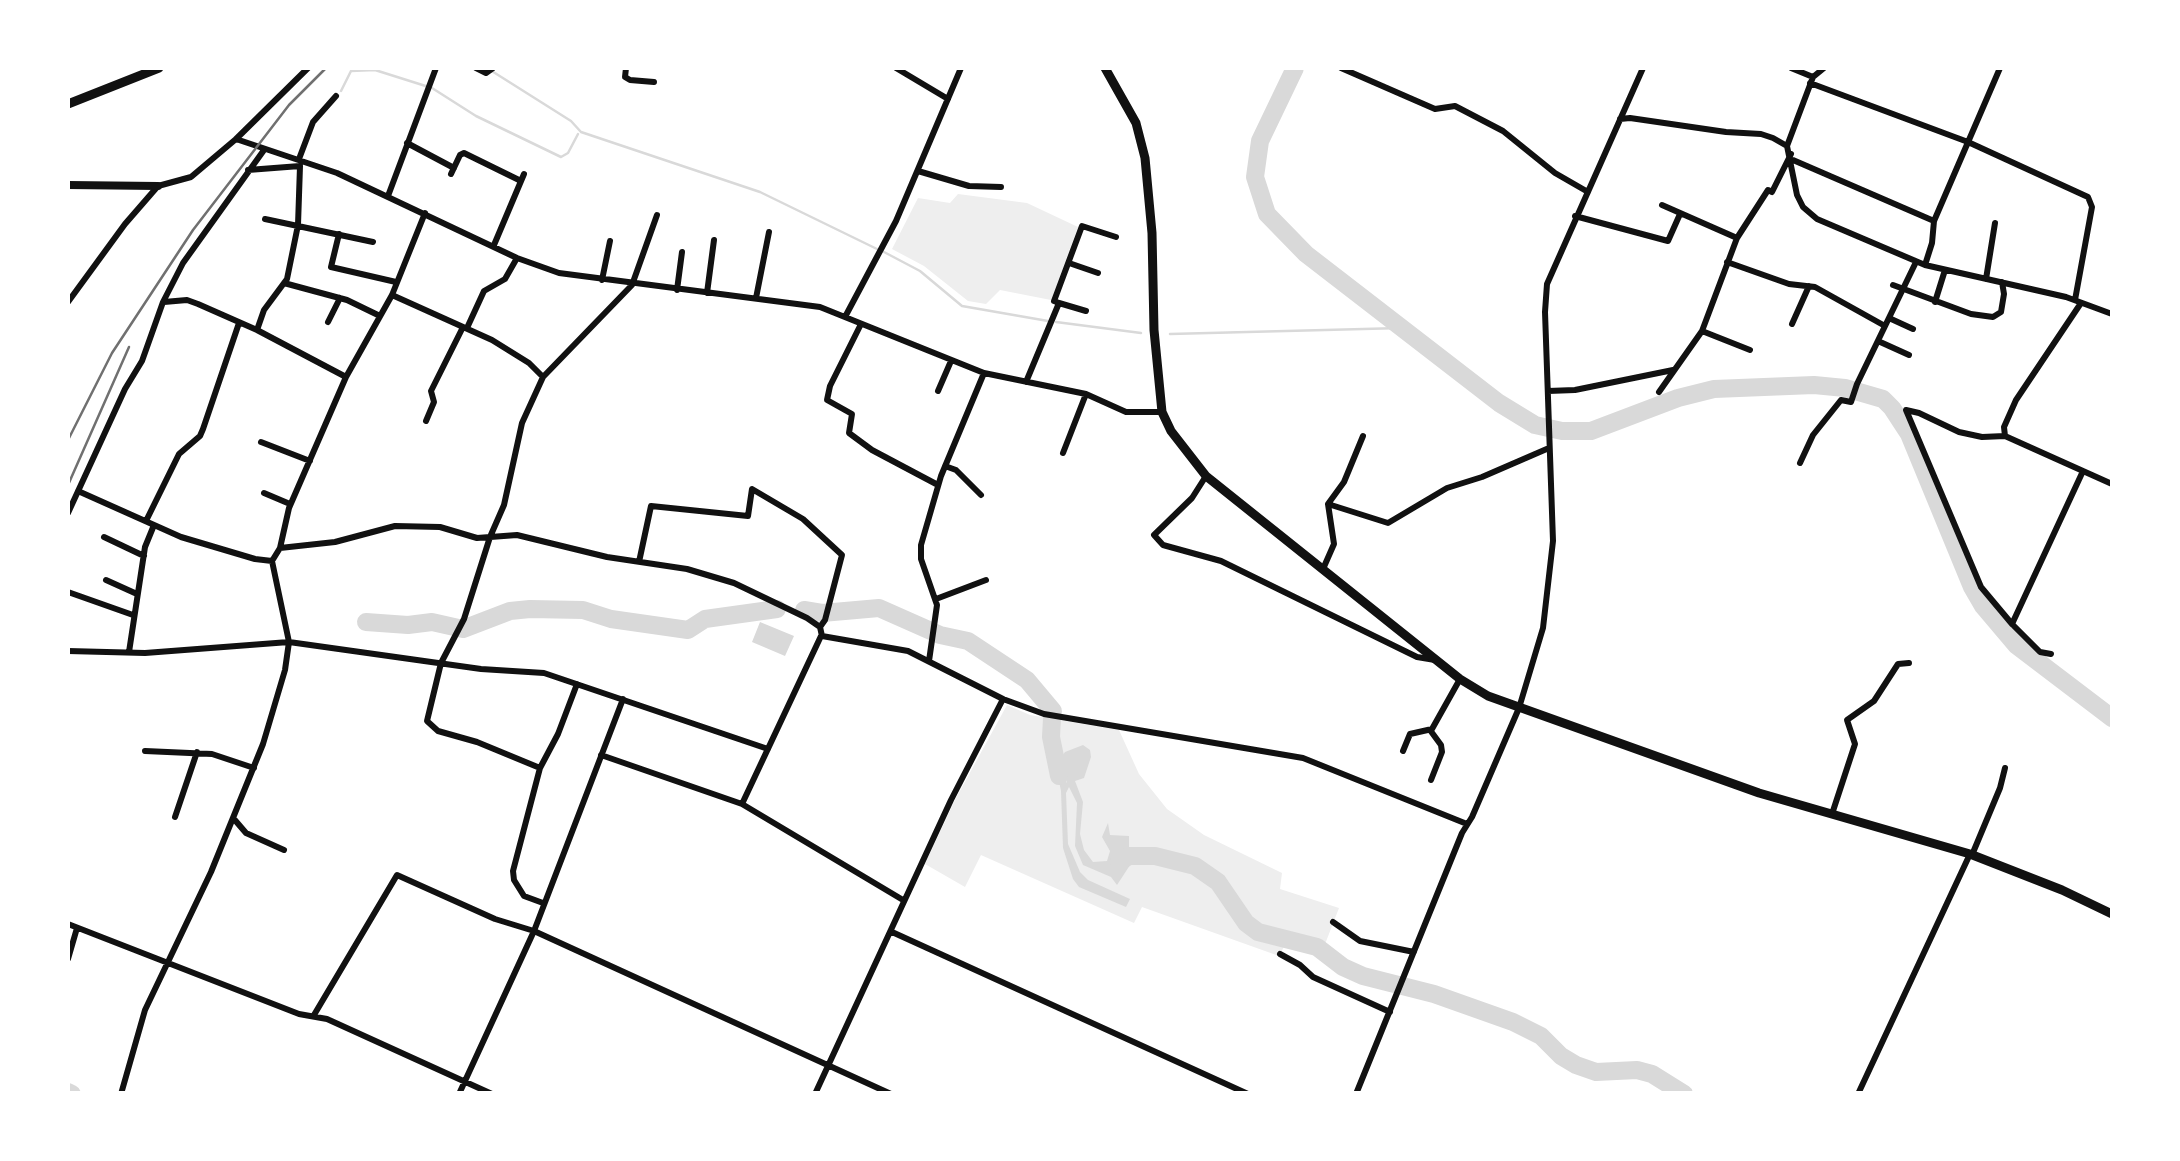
<!DOCTYPE html>
<style>
body{margin:0}
#map{position:relative;width:2180px;height:1161px;overflow:hidden;background:#fff;font-family:Raleway,sans-serif}
canvas{display:block}
.frame{position:absolute;inset:0;border:70px solid #fff;pointer-events:none}
</style>
<div id="map">
<canvas width="2180" height="1161"></canvas>
<div class="frame"></div>
</div>
<script>
const ctx = document.querySelector('canvas').getContext('2d');
ctx.lineJoin = 'round';
function fillPath(path, color) {
  ctx.fillStyle = color;
  ctx.fill(path, 'evenodd');
}
function poly(rows) {
  const path = new Path2D();
  for (const r of rows) {
    path.moveTo(r[0], r[1]);
    for (let i = 2; i < r.length; i += 2) path.lineTo(r[i], r[i + 1]);
  }
  return path;
}
function trace(path, color, width, dash) {
  ctx.strokeStyle = color;
  ctx.lineWidth = width;
  ctx.lineCap = dash ? 'butt' : 'round';
  ctx.setLineDash(dash || []);
  ctx.stroke(path);
}
fillPath(poly([
 [958,194,1027,203,1078,227,1051,300,1000,290,986,304,968,301,924,266,892,249,918,198,950,203],
 [1007,705,1030,715,1119,730,1139,774,1167,809,1204,835,1282,873,1280,889,1339,908,1320,957,1285,945,1279,956,1142,907,1134,923,981,855,965,887,925,864,955,800]
]), '#eee');
fillPath(poly([
 [760,622,794,636,785,656,752,642],
 [1083,745,1090,750,1091,757,1084,778,1075,781,1083,802,1080,834,1084,850,1093,862,1107,861,1110,851,1102,837,1108,823,1110,835,1129,836,1129,852,1143,853,1142,859,1132,862,1117,885,1111,877,1083,865,1075,846,1077,803,1069,787,1066,793,1068,844,1080,872,1088,880,1130,899,1126,907,1079,887,1073,879,1063,848,1061,791,1054,756,1057,752,1060,775,1067,783,1060,759,1065,752]
]), '#d9d9d9');
trace(poly([
 [487,68,571,121,581,132,760,192,877,249],
 [341,91,351,71,375,70,432,88,476,116,561,157,568,153,578,134],
 [884,252,920,271,962,306,1048,321],
 [1056,322,1141,333],
 [1170,334,1402,328]
]), '#d9d9d9', 2.5);
trace(poly([
 [1295,68,1260,141,1255,177,1267,214,1306,254,1499,403,1535,425,1562,431,1591,431,1678,398,1714,389,1814,385,1845,388,1883,399,1892,408,1909,434,1972,587,1983,606,2016,645,2112,718],
 [804,610,822,613,879,608,940,635,968,641,1027,680,1053,711],
 [366,622,408,625,432,622,463,629,510,611,530,609,583,610,611,619,688,630,705,619,777,609],
 [1052,718,1051,737,1059,776],
 [1119,862,1129,856,1155,856,1195,866,1218,882,1246,923,1258,932,1317,947,1343,967,1363,976,1434,994,1513,1022,1541,1036,1561,1056,1576,1065,1596,1072,1637,1070,1652,1074,1684,1094],
 [68,1092,72,1094]
]), '#d9d9d9', 18);
trace(poly([
 [476,68,486,73,493,68],
 [626,68,625,77,630,80,654,82],
 [896,68,948,99],
 [1341,68,1435,109,1455,106,1503,131,1555,173,1588,192],
 [1791,68,1813,77],
 [1810,83,1968,142,2088,197,2092,207,2075,300],
 [1620,119,1630,118,1726,132,1761,134,1773,138,1787,146,1797,195,1803,207,1817,219,1925,265,2066,297,2112,314],
 [236,139,308,68],
 [407,143,454,168],
 [1787,146,1813,77,1824,68],
 [299,159,313,122,336,96],
 [1793,160,1934,221],
 [248,170,300,166],
 [918,171,969,186,1001,187],
 [451,174,460,155,464,153,521,181],
 [388,196,436,68],
 [1662,205,1737,238],
 [1575,216,1668,241,1680,214],
 [265,219,373,242],
 [339,234,331,267,396,282],
 [494,245,524,174],
 [1727,262,1789,284,1815,287,1885,326],
 [1069,263,1098,273],
 [1925,265,1932,243,1934,221,2000,68],
 [1986,279,1995,223],
 [602,280,610,241],
 [284,283,347,300,380,316],
 [1893,285,1971,314,1993,317,2001,312,2004,294,2002,282],
 [677,290,682,252],
 [707,293,714,240],
 [392,295,492,340,529,363,543,377],
 [756,298,769,232],
 [68,302,125,224,158,186,191,177,236,139,337,173,517,258,559,273,820,307,984,373,1086,394,1126,412,1162,412],
 [164,302,187,300,198,304,257,330,346,377],
 [1935,302,1945,270],
 [1059,303,1086,311],
 [2081,303,2016,400,2004,427,2005,436,2112,484],
 [845,317,896,221,961,68],
 [1889,318,1913,329],
 [328,322,340,298],
 [861,324,830,386,827,400,852,414,849,433,872,450,938,485],
 [1792,324,1809,286],
 [467,328,484,291,505,279,517,258],
 [257,330,264,310,287,279,298,225,300,166],
 [1702,331,1750,350],
 [1878,341,1909,355],
 [1026,382,1059,303,1054,301,1082,226,1116,237],
 [938,391,951,361],
 [1548,391,1575,390,1673,370],
 [1659,392,1702,331,1737,238,1768,190,1772,192,1791,154],
 [426,421,434,402,431,391,463,327],
 [2005,436,1982,437,1959,432,1919,413,1906,410,1981,587,2012,624],
 [261,442,310,461],
 [1063,453,1086,394],
 [1800,463,1813,435,1841,400,1851,402,1857,384,1916,262],
 [945,466,956,470,981,495],
 [1206,476,1192,498,1154,535,1163,545,1221,561,1417,657,1435,660],
 [78,491,181,537,255,559,272,561],
 [264,493,290,504],
 [1328,504,1388,523,1447,488,1482,477,1549,448],
 [68,513,125,389,142,361,163,302,183,263,264,150],
 [146,521,179,454,200,436,203,429,239,323],
 [104,537,144,556],
 [280,548,335,542,395,526,440,527,477,538,517,535,607,557,687,569,734,583,807,618,820,627,822,636],
 [639,562,651,506,748,516,752,489,803,519,842,555,825,620,820,627],
 [1323,569,1334,544,1328,504,1344,482,1363,436],
 [106,580,137,594],
 [68,592,133,615],
 [936,599,986,580],
 [821,636,742,804,903,900],
 [822,636,908,651,1003,699,1044,714,1303,758,1467,824],
 [68,651,145,653,289,642,481,669,544,673,768,749],
 [129,652,145,547,154,525],
 [2051,654,2040,652,2012,624,2083,471],
 [929,661,937,605,921,559,921,545,941,476,984,373],
 [1430,730,1441,745,1442,752,1431,780],
 [145,751,212,754,254,768],
 [1403,751,1410,734,1432,729,1460,679],
 [601,755,742,804],
 [540,768,558,734,577,684],
 [1832,814,1855,744,1847,720,1874,701,1898,664,1909,663],
 [175,817,197,752],
 [234,819,246,833,284,850],
 [1972,855,2000,788,2005,768],
 [543,903,524,896,514,880,513,871,540,768,477,742,438,731,427,721,441,663,464,619,490,537,504,505,522,423,543,377,632,285,657,215],
 [1333,922,1360,941,1414,952],
 [68,924,299,1014,327,1019,492,1094],
 [892,932,1248,1094],
 [1280,954,1300,965,1313,977,1390,1012],
 [68,959,77,928],
 [314,1015,397,875,495,919,534,931,891,1094],
 [121,1094,145,1010,211,872,263,744,285,670,289,642,272,561,280,548,289,508,346,377,392,295,425,213],
 [459,1094,534,931,623,699],
 [815,1094,951,800,1003,699],
 [1356,1094,1462,833,1472,817,1519,708,1543,628,1553,541,1545,312,1547,284,1643,68],
 [1858,1094,1970,854]
]), '#111', 6);
trace(poly([
 [68,185,158,186]
]), '#111', 8);
trace(poly([
 [1105,68,1136,123,1145,158,1152,233,1154,330,1162,412,1171,431,1206,476,1460,679,1488,696,1759,793,1970,854,2062,890,2112,914]
]), '#111', 9);
trace(poly([
 [68,104,159,68]
]), '#111', 9);
trace(poly([
 [68,440,112,353,193,230,289,105,326,68],
 [68,485,129,347]
]), '#707070', 2.5);
</script>
